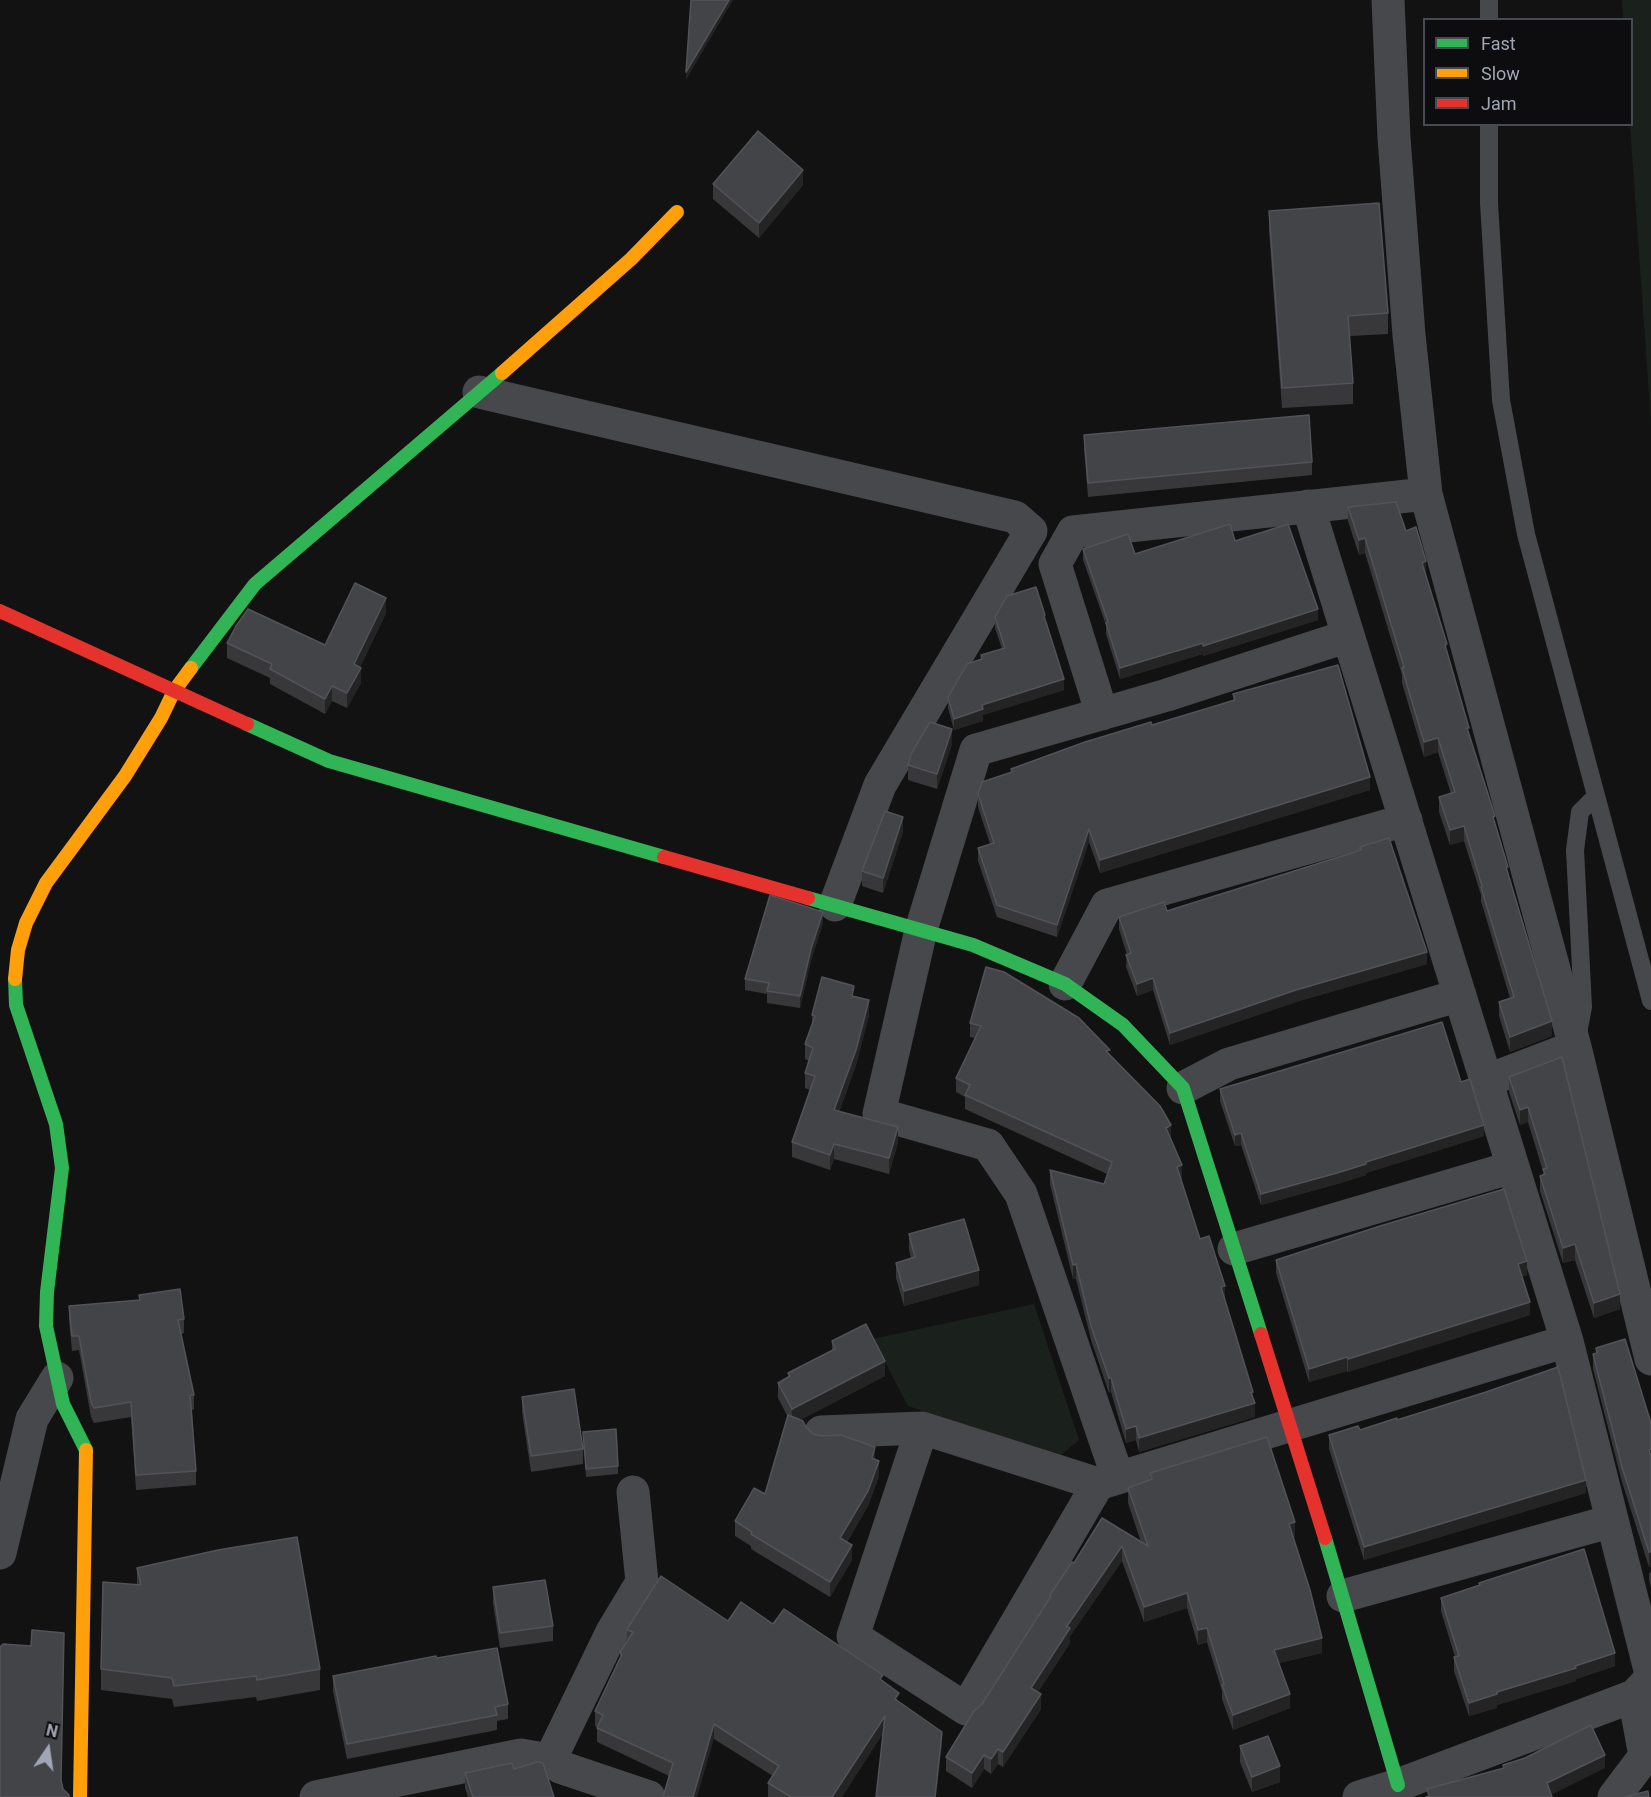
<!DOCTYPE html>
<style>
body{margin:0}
#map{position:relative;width:1651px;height:1797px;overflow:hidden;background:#121212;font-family:Roboto,sans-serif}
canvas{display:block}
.legend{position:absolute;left:1423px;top:18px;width:210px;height:108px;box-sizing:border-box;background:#0d0c0e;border:2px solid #484a51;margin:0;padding:8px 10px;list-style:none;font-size:18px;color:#a1a6b5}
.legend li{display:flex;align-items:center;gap:12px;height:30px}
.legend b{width:30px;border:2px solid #484a51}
.north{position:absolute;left:18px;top:1719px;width:60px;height:60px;-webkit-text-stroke:4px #0d0c0e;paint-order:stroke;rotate:13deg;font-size:16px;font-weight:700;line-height:24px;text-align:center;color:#a1a6b5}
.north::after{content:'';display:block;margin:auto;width:21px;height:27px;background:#a1a6b5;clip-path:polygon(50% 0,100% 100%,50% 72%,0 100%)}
</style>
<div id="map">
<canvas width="1651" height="1797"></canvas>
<ul class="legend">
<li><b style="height:8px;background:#30b455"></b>Fast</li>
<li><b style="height:8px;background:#ff9f0a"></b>Slow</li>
<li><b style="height:8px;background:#e5322d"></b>Jam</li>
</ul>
<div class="north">N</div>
</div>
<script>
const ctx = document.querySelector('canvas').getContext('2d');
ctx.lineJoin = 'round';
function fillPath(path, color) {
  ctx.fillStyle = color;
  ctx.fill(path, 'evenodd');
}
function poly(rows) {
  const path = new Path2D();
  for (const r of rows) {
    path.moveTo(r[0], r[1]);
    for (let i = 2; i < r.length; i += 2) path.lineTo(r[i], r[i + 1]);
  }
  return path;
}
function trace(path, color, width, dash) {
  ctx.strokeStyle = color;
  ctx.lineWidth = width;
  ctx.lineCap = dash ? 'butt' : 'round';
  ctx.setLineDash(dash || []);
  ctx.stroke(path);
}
fillPath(poly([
 [1622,0,1651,0,1651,423,1630,125,1632,20,1623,19],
 [1034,1304,1079,1440,1060,1456,908,1406,873,1339]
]), '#1a211c');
trace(poly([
 [1489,20,1489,0],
 [1489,124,1489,203,1501,400,1526,534,1651,1001],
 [1578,1033,1583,1007,1575,850,1580,812,1596,796]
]), '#46484b', 18);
trace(poly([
 [1388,0,1394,138,1409,335,1426,494,1575,1047,1651,1359],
 [479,392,1015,517,1031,531,880,785,835,905],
 [1308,506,1567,1341,1651,1674],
 [1102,714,1055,564,1073,532,1426,494],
 [1065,984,1107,905,1406,820],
 [1486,1081,1575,1047],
 [1183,1088,1229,1064,1460,995],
 [1234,1249,1513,1167],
 [922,1428,1098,1484],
 [821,1432,922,1428,853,1636,966,1709,1098,1484,1567,1341],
 [1118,1478,1021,1194,988,1145,879,1114,921,930,976,750,1167,695,1348,636],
 [0,1553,32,1419,57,1378],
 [1343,1596,1612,1521],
 [550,1760,612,1632,642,1582,633,1492],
 [316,1797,521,1755,550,1760,560,1767,649,1797],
 [1359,1797,1398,1785,1634,1696,1651,1678],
 [1614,1797,1645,1756,1634,1696]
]), '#46484b', 33);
trace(poly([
 [191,668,255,584,502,373],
 [247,724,329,761,664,857],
 [808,898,973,945,1065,984,1123,1025,1183,1088,1261,1334],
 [15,979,16,1005,56,1124,62,1168,47,1292,46,1326,63,1404,86,1450],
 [1325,1538,1398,1785]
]), '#30b455', 14);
trace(poly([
 [502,373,631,259,677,212],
 [15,979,18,950,26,923,46,883,125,776,161,718,174,691,191,668],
 [80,1797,86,1450]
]), '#ff9f0a', 14);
trace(poly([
 [0,611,247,724],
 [664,857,808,898],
 [1261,1334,1325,1538]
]), '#e5322d', 14);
fillPath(poly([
 [713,184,803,185,759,238,713,199],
 [1269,211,1388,313,1388,334,1350,336,1353,383,1353,404,1282,408,1269,231],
 [1084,435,1312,462,1312,475,1088,497,1084,449],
 [1348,507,1406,531,1426,576,1469,735,1495,826,1552,1036,1510,1052,1499,1016,1499,1002,1510,998,1481,901,1481,895,1464,841,1450,845,1439,812,1439,797,1451,794,1438,752,1424,757,1402,683,1402,675,1365,553,1359,555,1348,521],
 [1235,541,1318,620,1203,656,1203,654,1120,679,1106,634,1106,625,1083,560,1083,549,1135,554],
 [386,613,360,667,361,683,347,708,332,701,325,714,270,684,270,678,227,658,227,643,325,645],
 [995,617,1045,621,1064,690,983,715,983,721,954,730,948,708,948,697,981,660,981,655,1002,649,995,628],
 [1233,694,1370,790,1100,873,1089,842,1057,937,997,917,978,861,978,848,990,844,978,807,978,794,1011,773,1011,769,1233,701],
 [952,744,937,789,908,780,908,765],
 [903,832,883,893,862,886,862,871],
 [1360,847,1427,964,1296,1002,1170,1045,1153,990,1137,996,1126,967,1127,955,1119,929,1119,917,1167,911,1360,850],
 [823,923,811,961,800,1008,767,1003,767,994,745,990,745,979],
 [854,996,869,1015,856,1065,839,1112,898,1142,889,1174,834,1159,830,1170,792,1157,792,1142,810,1090,805,1088,805,1073,809,1061,805,1059,805,1044,812,1025,812,1015],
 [970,1023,1110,1055,1171,1139,1182,1179,1181,1180,1200,1239,1225,1300,1253,1397,1255,1417,1139,1452,1136,1440,1126,1443,1111,1392,1109,1393,1091,1340,1076,1279,1073,1279,1050,1184,1050,1170,1104,1184,1107,1174,965,1109,965,1097,956,1092,956,1078,975,1038,970,1037],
 [1562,1057,1620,1309,1594,1318,1575,1260,1563,1263,1540,1191,1540,1176,1543,1175,1543,1171,1528,1122,1520,1125,1509,1092,1509,1077],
 [1461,1082,1484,1136,1366,1173,1366,1175,1337,1184,1261,1205,1241,1145,1235,1146,1220,1101,1220,1089],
 [909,1234,979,1285,904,1306,896,1278,896,1263,911,1259,909,1249],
 [1276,1260,1527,1275,1522,1276,1530,1315,1348,1372,1347,1371,1309,1382,1276,1273],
 [139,1295,184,1319,184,1333,181,1334,194,1395,194,1409,192,1410,196,1471,196,1485,136,1490,131,1417,94,1423,91,1417,79,1350,72,1351,69,1321,69,1306,139,1300],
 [832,1341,885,1376,800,1420,806,1427,813,1434,875,1459,879,1476,868,1506,847,1542,852,1560,830,1597,751,1549,751,1546,735,1536,735,1521,765,1494,788,1417,778,1398,778,1383,788,1377,788,1373,832,1351],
 [1596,1348,1651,1423,1649,1567,1622,1482,1593,1369,1593,1354,1596,1354],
 [522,1397,583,1449,583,1464,531,1472,522,1412],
 [1397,1420,1586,1493,1364,1560,1329,1449,1329,1435,1360,1430],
 [583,1432,618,1466,618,1474,586,1477],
 [1150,1473,1295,1537,1293,1537,1322,1653,1279,1663,1290,1708,1233,1730,1222,1699,1222,1691,1207,1642,1198,1645,1187,1608,1144,1622,1122,1561,1070,1636,1070,1643,1038,1692,1041,1709,1003,1767,998,1764,991,1774,984,1769,972,1788,946,1771,946,1757,982,1704,1050,1599,1050,1595,1074,1563,1102,1518,1141,1542,1128,1503,1128,1488,1150,1480],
 [137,1568,320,1669,320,1690,257,1701,256,1697,174,1707,172,1699,101,1690,101,1669,137,1585],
 [1651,1572,1651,1588,1649,1580,1649,1573],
 [1479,1583,1615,1666,1576,1679,1576,1681,1497,1705,1497,1708,1469,1716,1454,1671,1454,1657,1455,1657,1441,1611,1441,1598,1479,1586],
 [493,1587,553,1626,553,1641,500,1648,493,1603],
 [728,1621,773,1624,883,1681,899,1702,942,1746,883,1733,842,1797,768,1797,768,1783,773,1776,714,1739,669,1776,597,1742,597,1727,595,1726,595,1711,620,1659,620,1652,627,1641,627,1630],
 [437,1658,508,1704,508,1719,497,1721,497,1730,347,1759,333,1691,333,1676],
 [1240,1746,1280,1782,1252,1792,1240,1762],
 [514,1769,554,1797,468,1797,465,1788,465,1773]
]), '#38383b');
fillPath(poly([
 [729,0,733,0,686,80,686,72],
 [803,170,803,185,759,238,759,223],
 [1365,538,1365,553,1359,555,1359,540],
 [1426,561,1426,576,1422,577,1422,563],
 [386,598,386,613,354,679,354,664],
 [1318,609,1318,620,1203,656,1203,646],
 [1203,643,1203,654,1120,679,1120,668],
 [361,668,361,683,347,708,347,693],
 [1064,679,1064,690,983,715,983,721,954,730,954,719,982,705],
 [332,686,332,701,325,714,325,699],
 [952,729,952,744,937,789,937,774],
 [1438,738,1438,752,1424,757,1424,742],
 [1370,777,1370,790,1100,873,1100,860],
 [903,817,903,832,883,893,883,878],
 [1464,826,1464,841,1450,845,1450,830],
 [1089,829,1089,842,1057,937,1057,925],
 [823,912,823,923,811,961,800,1008,800,996,811,949],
 [1427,952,1427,964,1296,1002,1170,1045,1170,1033,1296,990],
 [1153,978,1153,990,1137,996,1137,984],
 [869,1000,869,1015,856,1065,834,1125,834,1110],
 [1552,1021,1552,1036,1510,1052,1510,1037],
 [1528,1107,1528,1122,1520,1125,1520,1110],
 [1171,1125,1171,1139,1166,1128],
 [1484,1125,1484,1136,1366,1173,1366,1175,1337,1184,1261,1205,1261,1194],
 [898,1127,898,1142,889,1174,889,1158],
 [1241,1133,1241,1145,1235,1146,1235,1135],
 [834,1144,834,1159,830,1170,830,1155],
 [1182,1165,1182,1179,1177,1181,1177,1167],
 [1575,1244,1575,1260,1563,1263,1563,1248],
 [1527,1261,1527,1275,1518,1277,1518,1264],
 [1076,1264,1076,1279,1073,1279,1073,1265],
 [979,1270,979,1285,904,1306,904,1291],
 [1225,1286,1225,1300,1221,1287],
 [1620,1294,1620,1309,1594,1318,1594,1303],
 [1530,1302,1530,1315,1348,1372,1348,1359],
 [1347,1357,1347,1371,1309,1382,1309,1369],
 [885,1361,885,1376,792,1424,792,1409],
 [1109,1378,1111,1378,1111,1392,1109,1393],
 [1253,1392,1253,1403,1255,1403,1255,1417,1139,1452,1139,1438],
 [1136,1426,1136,1440,1126,1443,1126,1429],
 [875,1447,875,1463,872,1458],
 [879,1461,879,1476,868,1506,840,1553,840,1538],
 [1586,1480,1586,1493,1364,1560,1364,1547],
 [1295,1522,1295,1537,1289,1539,1289,1524],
 [852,1545,852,1560,830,1597,830,1582],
 [1122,1546,1122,1561,1070,1636,1070,1643,1031,1703,1031,1688,1067,1626],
 [1649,1552,1651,1552,1651,1567,1649,1567],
 [1187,1593,1187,1608,1144,1622,1144,1607],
 [1207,1628,1207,1642,1198,1645,1198,1630],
 [1322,1638,1322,1653,1274,1664,1274,1650],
 [1615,1653,1615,1666,1576,1679,1576,1681,1497,1705,1497,1708,1469,1716,1469,1703,1497,1692],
 [1041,1694,1041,1709,1003,1767,1003,1752],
 [1290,1694,1290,1708,1233,1730,1233,1715],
 [885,1716,885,1730,842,1797,832,1797],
 [714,1724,714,1739,697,1797,693,1797],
 [942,1732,942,1746,936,1797,935,1797],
 [998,1749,998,1764,991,1774,991,1759],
 [984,1755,984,1769,972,1788,972,1773],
 [1605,1755,1605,1768,1547,1797,1547,1783],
 [1280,1766,1280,1782,1252,1792,1252,1777]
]), '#242425');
const building = poly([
 [691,0,729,0,686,72,691,0],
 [758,131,803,170,759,223,713,184,758,131],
 [1379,203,1388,313,1348,316,1353,383,1282,388,1269,211,1379,203],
 [1309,415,1312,462,1088,483,1084,435,1309,415],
 [1396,502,1406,531,1416,527,1426,561,1422,563,1447,644,1445,645,1469,728,1467,728,1495,816,1493,817,1508,867,1506,867,1552,1021,1510,1037,1499,1002,1514,997,1481,887,1482,886,1464,826,1450,830,1439,797,1455,792,1438,738,1424,742,1402,668,1404,667,1365,538,1359,540,1348,507,1396,502],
 [1230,524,1235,541,1288,524,1318,609,1203,646,1203,643,1120,668,1106,623,1108,622,1083,549,1128,534,1135,554,1230,524],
 [355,583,386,598,354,664,361,668,347,693,332,686,325,699,270,669,272,664,227,643,236,626,248,609,325,645,355,583],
 [1036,587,1045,615,1044,616,1064,679,982,705,983,709,954,719,948,697,967,664,982,659,981,655,1005,648,995,617,1007,596,1036,587],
 [1338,665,1370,777,1100,860,1089,829,1057,925,997,905,978,848,994,843,978,794,982,782,1012,772,1011,769,1085,742,1151,722,1152,725,1235,700,1233,694,1338,665],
 [930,722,952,729,937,774,908,765,911,754,930,722],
 [885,811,903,817,883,878,862,871,885,811],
 [1389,838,1427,952,1296,990,1170,1033,1153,978,1137,984,1126,955,1131,953,1119,917,1164,902,1167,911,1361,850,1360,847,1389,838],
 [770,895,823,912,811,949,800,996,767,991,769,983,745,979,770,895],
 [986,967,1004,972,1079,1018,1110,1050,1106,1051,1160,1106,1171,1125,1166,1128,1182,1165,1177,1167,1200,1239,1209,1236,1225,1286,1221,1287,1253,1392,1251,1393,1255,1403,1139,1438,1136,1426,1126,1429,1111,1378,1109,1378,1091,1326,1076,1264,1073,1265,1050,1170,1104,1184,1112,1162,965,1095,970,1085,956,1078,981,1026,970,1023,986,967],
 [822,977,854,986,852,996,869,1000,856,1050,834,1110,898,1127,889,1158,834,1144,830,1155,792,1142,815,1076,805,1073,813,1048,805,1044,815,1016,812,1015,822,977],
 [1442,1022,1461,1082,1470,1079,1484,1125,1366,1162,1366,1164,1337,1173,1261,1194,1241,1133,1235,1135,1220,1089,1442,1022],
 [1562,1057,1620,1294,1594,1303,1575,1244,1563,1248,1540,1176,1545,1174,1543,1169,1547,1168,1528,1107,1520,1110,1509,1077,1562,1057],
 [1504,1189,1527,1261,1518,1264,1530,1302,1348,1359,1347,1357,1309,1369,1276,1260,1380,1226,1504,1189],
 [964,1219,979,1270,904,1291,896,1263,915,1257,909,1234,964,1219],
 [180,1289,184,1319,178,1320,194,1395,190,1395,196,1471,136,1475,131,1402,94,1408,91,1402,79,1336,72,1336,69,1306,140,1300,139,1295,180,1289],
 [866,1324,885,1361,792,1409,778,1383,790,1376,788,1373,835,1349,832,1341,866,1324],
 [1625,1339,1651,1423,1651,1449,1649,1450,1651,1456,1651,1552,1649,1552,1622,1467,1593,1354,1597,1353,1596,1348,1625,1339],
 [1558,1367,1586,1480,1364,1547,1329,1435,1358,1426,1360,1430,1397,1418,1397,1420,1486,1392,1558,1367],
 [574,1389,583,1449,531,1456,522,1397,574,1389],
 [788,1415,803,1421,806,1427,813,1434,822,1436,841,1435,875,1447,872,1458,879,1461,868,1491,840,1538,852,1545,830,1582,751,1534,752,1532,735,1521,754,1488,765,1494,788,1415],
 [616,1429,618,1466,586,1469,583,1432,616,1429],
 [1267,1437,1295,1522,1289,1524,1310,1590,1322,1638,1274,1650,1290,1694,1233,1715,1222,1685,1224,1684,1207,1628,1198,1630,1187,1593,1144,1607,1122,1546,1067,1626,1070,1628,1031,1688,1041,1694,1003,1752,998,1749,991,1759,984,1755,972,1773,946,1757,974,1711,982,1704,1051,1596,1050,1595,1072,1562,1074,1563,1102,1518,1148,1546,1128,1488,1152,1479,1150,1473,1267,1437],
 [297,1537,320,1669,257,1680,256,1676,174,1686,172,1678,101,1669,103,1582,141,1585,137,1568,218,1550,297,1537],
 [1584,1549,1615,1653,1575,1666,1576,1668,1497,1692,1497,1694,1469,1703,1454,1657,1459,1656,1441,1598,1480,1585,1479,1583,1584,1549],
 [661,1576,728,1621,741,1602,773,1624,784,1609,883,1675,880,1679,899,1693,895,1699,942,1732,935,1797,876,1797,885,1716,832,1797,791,1797,768,1783,779,1766,714,1724,693,1797,663,1797,673,1763,597,1728,603,1715,595,1711,622,1654,620,1652,633,1632,627,1630,629,1626,661,1576],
 [545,1580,553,1626,500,1633,493,1587,545,1580],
 [32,1630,64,1633,61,1780,63,1789,69,1795,69,1797,0,1797,0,1647,3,1644,31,1646,32,1630],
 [497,1648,508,1704,495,1707,497,1715,347,1744,333,1676,436,1656,437,1658,497,1648],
 [1591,1725,1605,1755,1547,1783,1552,1797,1426,1797,1429,1796,1427,1789,1504,1768,1503,1765,1525,1758,1591,1725],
 [1268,1736,1280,1766,1252,1777,1240,1746,1268,1736],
 [537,1762,543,1763,554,1797,473,1797,465,1773,512,1763,514,1769,537,1762],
 [1648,1791,1649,1797,1625,1797,1628,1796,1648,1791]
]);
fillPath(building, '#434448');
trace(building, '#525359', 1.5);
</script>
